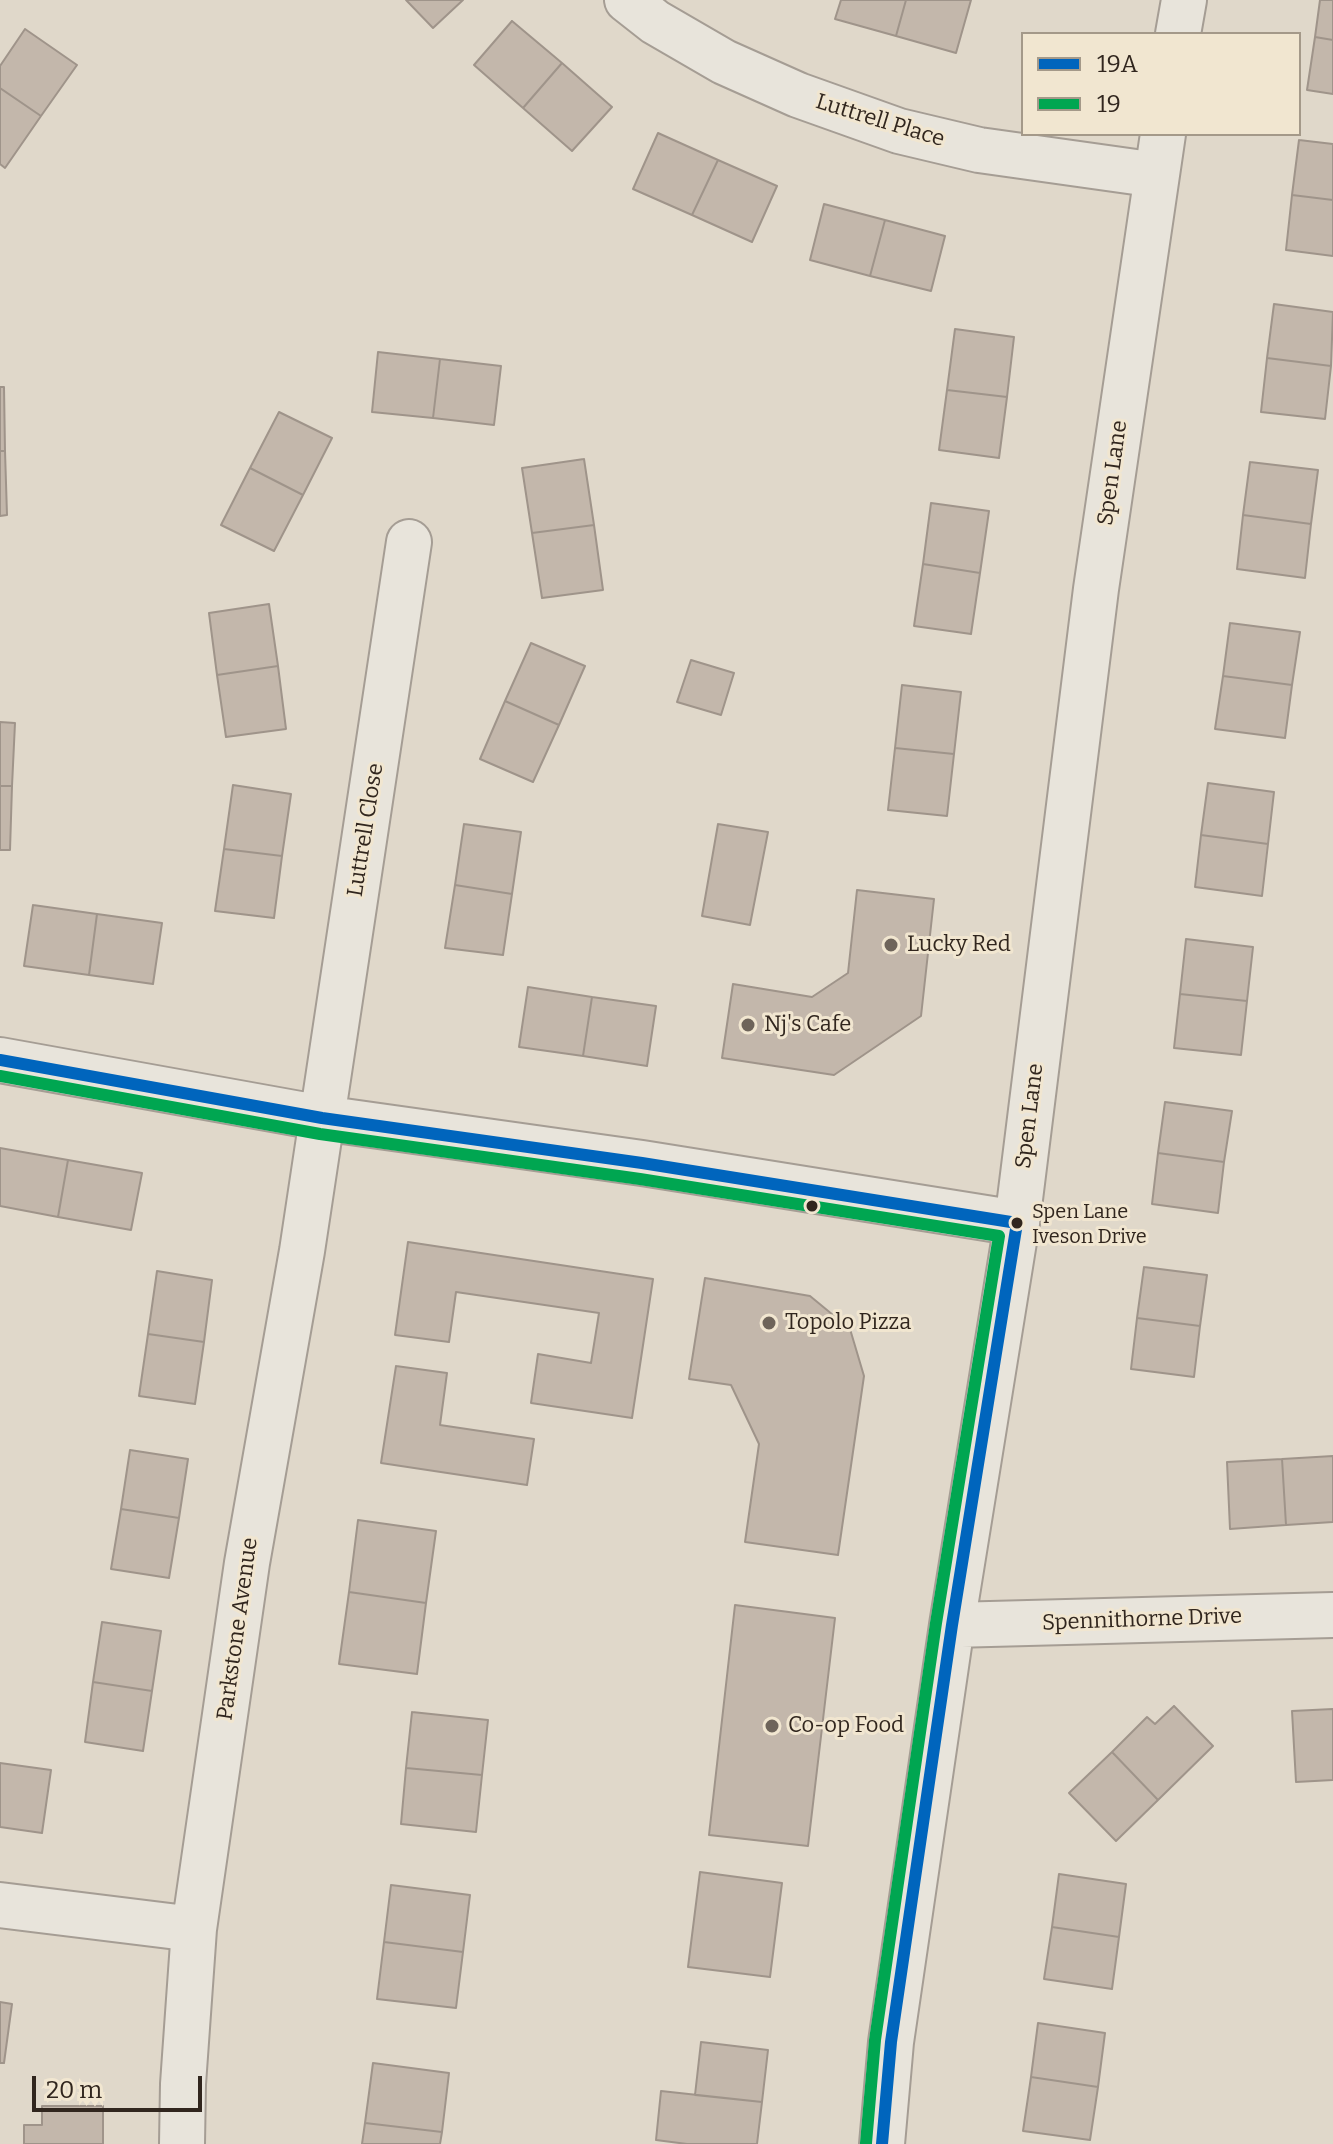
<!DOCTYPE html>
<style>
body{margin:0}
#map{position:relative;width:1333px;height:2144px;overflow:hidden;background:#e0d8ca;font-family:Bitter,serif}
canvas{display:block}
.legend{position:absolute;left:1021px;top:32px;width:280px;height:104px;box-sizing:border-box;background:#f1e6d0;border:2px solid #a49989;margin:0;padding:10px 14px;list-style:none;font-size:24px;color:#31261e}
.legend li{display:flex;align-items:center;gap:16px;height:40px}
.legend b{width:40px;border:2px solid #a49989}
.scale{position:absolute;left:32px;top:2076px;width:170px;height:36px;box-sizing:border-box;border:4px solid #31261e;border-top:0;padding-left:10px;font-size:24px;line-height:28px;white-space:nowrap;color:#31261e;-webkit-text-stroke:6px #f1e6d0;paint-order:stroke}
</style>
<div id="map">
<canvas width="1333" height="2144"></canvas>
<ul class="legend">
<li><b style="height:10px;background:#0065bd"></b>19A</li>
<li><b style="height:10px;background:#00a651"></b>19</li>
</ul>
<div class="scale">20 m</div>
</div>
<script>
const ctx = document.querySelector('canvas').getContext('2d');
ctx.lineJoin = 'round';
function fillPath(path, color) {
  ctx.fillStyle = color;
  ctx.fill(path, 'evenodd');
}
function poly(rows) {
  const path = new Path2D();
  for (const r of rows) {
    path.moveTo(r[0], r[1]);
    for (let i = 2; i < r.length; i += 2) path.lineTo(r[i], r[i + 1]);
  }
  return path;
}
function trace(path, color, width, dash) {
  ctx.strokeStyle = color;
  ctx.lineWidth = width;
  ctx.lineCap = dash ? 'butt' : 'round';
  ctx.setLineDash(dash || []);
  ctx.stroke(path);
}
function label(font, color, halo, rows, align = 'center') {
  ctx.font = font + ' Bitter,serif';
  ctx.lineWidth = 6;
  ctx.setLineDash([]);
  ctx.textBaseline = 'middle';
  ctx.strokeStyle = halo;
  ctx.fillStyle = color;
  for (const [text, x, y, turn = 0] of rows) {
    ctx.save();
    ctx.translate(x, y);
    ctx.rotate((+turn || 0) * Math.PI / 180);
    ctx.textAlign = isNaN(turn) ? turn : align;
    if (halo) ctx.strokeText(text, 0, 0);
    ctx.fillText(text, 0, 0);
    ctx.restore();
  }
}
const building = poly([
 [406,0,463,0,433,28,406,0],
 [841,0,906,0,896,36,835,19,841,0],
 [906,0,971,0,956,53,896,36,906,0],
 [1320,0,1333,0,1333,40,1315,37,1320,0],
 [512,21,562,63,523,108,474,65,512,21],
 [25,29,77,65,41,116,0,88,0,66,25,29],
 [1315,37,1333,40,1333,94,1307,90,1315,37],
 [562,63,612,107,572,151,523,108,562,63],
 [0,88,41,116,5,168,0,164,0,88],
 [658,133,718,160,692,215,633,189,658,133],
 [1299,140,1333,144,1333,200,1292,195,1299,140],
 [718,160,777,186,752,242,692,215,718,160],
 [1292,195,1333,200,1333,256,1286,250,1292,195],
 [824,204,885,220,870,276,810,260,824,204],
 [885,220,945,236,931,291,870,276,885,220],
 [1274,304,1333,312,1331,366,1267,358,1274,304],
 [955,329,1014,337,1007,397,947,390,955,329],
 [378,352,440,359,433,418,372,412,378,352],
 [1267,358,1331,366,1325,419,1261,412,1267,358],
 [440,359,501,366,494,425,433,418,440,359],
 [0,387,4,387,5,451,0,451,0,387],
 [947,390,1007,397,999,458,939,450,947,390],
 [279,412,332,438,303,495,250,468,279,412],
 [0,451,5,451,7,515,0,516,0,451],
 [584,459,594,525,532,533,522,468,584,459],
 [1250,462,1318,470,1311,524,1243,515,1250,462],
 [250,468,303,495,274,551,221,525,250,468],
 [931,503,989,511,980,573,923,564,931,503],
 [1243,515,1311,524,1305,578,1237,569,1243,515],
 [594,525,603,590,542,598,532,533,594,525],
 [923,564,980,573,971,634,914,626,923,564],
 [269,604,278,666,217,675,209,613,269,604],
 [1230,623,1300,632,1292,685,1223,676,1230,623],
 [531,643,585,666,559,725,505,701,531,643],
 [691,660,734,673,721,715,677,702,691,660],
 [278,666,286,729,226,737,217,675,278,666],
 [1223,676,1292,685,1285,738,1215,729,1223,676],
 [902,685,961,692,954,754,895,748,902,685],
 [505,701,559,725,533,782,480,759,505,701],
 [0,722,15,723,12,786,0,786,0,722],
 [895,748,954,754,947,816,888,810,895,748],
 [1208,783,1274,792,1268,844,1201,835,1208,783],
 [233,785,291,794,282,856,224,849,233,785],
 [0,786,12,786,10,850,0,850,0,786],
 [464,824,521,832,512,894,455,885,464,824],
 [718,824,768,832,750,925,702,916,718,824],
 [1201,835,1268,844,1262,896,1195,887,1201,835],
 [224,849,282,856,274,918,215,911,224,849],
 [455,885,512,894,503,955,445,948,455,885],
 [857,890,934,899,921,1016,834,1075,722,1058,733,984,812,997,848,973,857,890],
 [33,905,97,914,89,975,24,966,33,905],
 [97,914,162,923,153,984,89,975,97,914],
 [1186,939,1253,947,1247,1001,1180,994,1186,939],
 [528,987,592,997,583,1056,519,1047,528,987],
 [1180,994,1247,1001,1241,1055,1174,1048,1180,994],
 [592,997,656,1006,647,1066,583,1056,592,997],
 [1165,1102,1232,1111,1224,1162,1158,1153,1165,1102],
 [0,1148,68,1160,58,1217,0,1206,0,1148],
 [1158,1153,1224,1162,1218,1213,1152,1204,1158,1153],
 [68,1160,142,1173,131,1230,58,1217,68,1160],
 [408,1242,653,1279,632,1418,531,1403,538,1354,591,1363,599,1313,456,1292,449,1342,395,1335,408,1242],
 [1144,1267,1207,1275,1200,1326,1137,1318,1144,1267],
 [157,1271,212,1280,204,1342,148,1334,157,1271],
 [705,1278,810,1296,850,1329,864,1376,838,1555,745,1542,759,1444,731,1385,689,1379,705,1278],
 [1137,1318,1200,1326,1194,1377,1131,1369,1137,1318],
 [148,1334,204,1342,195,1404,139,1396,148,1334],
 [396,1366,447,1373,440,1425,534,1439,527,1485,381,1463,396,1366],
 [130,1450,188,1459,179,1518,121,1509,130,1450],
 [1333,1456,1333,1522,1286,1525,1282,1459,1333,1456],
 [1282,1459,1286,1525,1230,1529,1227,1462,1282,1459],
 [121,1509,179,1518,169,1578,111,1569,121,1509],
 [358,1520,436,1531,426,1603,349,1592,358,1520],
 [349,1592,426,1603,417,1674,339,1664,349,1592],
 [735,1605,835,1618,808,1846,709,1835,735,1605],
 [102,1622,161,1631,152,1691,93,1682,102,1622],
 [93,1682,152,1691,143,1751,85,1742,93,1682],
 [1174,1706,1213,1746,1158,1800,1112,1752,1147,1717,1155,1724,1174,1706],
 [1333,1709,1333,1780,1296,1782,1292,1711,1333,1709],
 [412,1712,488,1720,482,1775,406,1768,412,1712],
 [1112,1752,1158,1800,1116,1841,1069,1793,1112,1752],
 [0,1763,51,1770,42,1833,0,1827,0,1763],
 [406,1768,482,1775,476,1832,401,1824,406,1768],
 [700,1872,782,1883,770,1977,688,1967,700,1872],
 [1059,1874,1126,1884,1119,1937,1052,1927,1059,1874],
 [391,1885,470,1895,463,1952,384,1942,391,1885],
 [1052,1927,1119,1937,1112,1989,1044,1979,1052,1927],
 [384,1942,463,1952,456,2008,377,1999,384,1942],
 [0,2002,12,2004,4,2063,0,2063,0,2002],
 [1038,2023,1105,2033,1098,2087,1031,2077,1038,2023],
 [701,2042,768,2050,762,2102,695,2095,701,2042],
 [373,2063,449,2073,442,2132,365,2123,373,2063],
 [1031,2077,1098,2087,1090,2140,1023,2131,1031,2077],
 [661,2091,762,2102,757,2144,687,2144,656,2140,661,2091],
 [42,2106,103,2106,103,2144,24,2144,24,2125,42,2125,42,2106],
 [365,2123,442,2132,440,2144,362,2144,365,2123]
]);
fillPath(building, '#c3b7ab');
trace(building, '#9f948a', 2);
const minor = poly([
 [627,0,655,22,724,62,798,95,899,131,979,150,1157,175],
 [1178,34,1184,0],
 [0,1060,322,1118,642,1163,1017,1223],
 [952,1625,1333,1615],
 [0,1905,194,1929],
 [182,2144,183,2084,194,1929,247,1563,302,1251,409,542],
 [882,2144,891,2042,952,1625,1017,1223,1096,589,1163,134]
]);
trace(minor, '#a59d94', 48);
trace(minor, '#e8e4db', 44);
trace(poly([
 [0,1060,322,1118,642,1163,1017,1223,952,1625,891,2042,882,2144]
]), '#0065bd', 12);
trace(poly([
 [0,1076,320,1134,640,1179,999,1236,936,1623,875,2040,866,2143]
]), '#00a651', 12);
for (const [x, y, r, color] of [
 [891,945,8,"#6e645a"],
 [748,1025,8,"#6e645a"],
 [812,1206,7,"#31261e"],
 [1017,1223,7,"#31261e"],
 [769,1323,8,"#6e645a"],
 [772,1726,8,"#6e645a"]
]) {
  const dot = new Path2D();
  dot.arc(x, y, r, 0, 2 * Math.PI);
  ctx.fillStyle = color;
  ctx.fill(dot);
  trace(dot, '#f1e6d0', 3);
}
label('20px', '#31261e', '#f1e6d0', [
 ["Spen Lane",1032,1212],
 ["Iveson Drive",1032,1237]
], 'left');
label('22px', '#31261e', '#f1e6d0', [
 ["Luttrell Place",880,121,17],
 ["Spen Lane",1113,473,-82],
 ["Luttrell Close",366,830,-81],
 ["Spen Lane",1030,1116,-83],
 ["Spennithorne Drive",1142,1620,-2],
 ["Parkstone Avenue",238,1629,-82]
]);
label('22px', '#31261e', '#f1e6d0', [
 ["Lucky Red",907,945],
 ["Nj's Cafe",764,1025],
 ["Topolo Pizza",785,1323],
 ["Co-op Food",788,1726]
], 'left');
</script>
